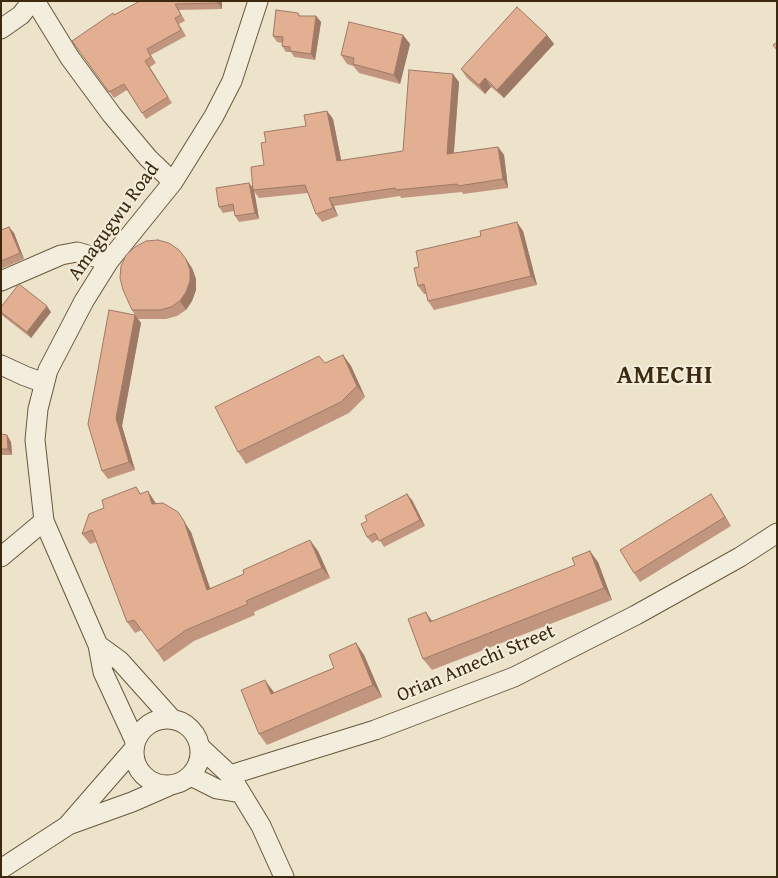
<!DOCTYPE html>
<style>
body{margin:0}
#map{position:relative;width:778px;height:878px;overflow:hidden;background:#ede3ca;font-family:"Gentium Book Plus",serif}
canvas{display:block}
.frame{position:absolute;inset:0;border:2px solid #3d290d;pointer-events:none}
</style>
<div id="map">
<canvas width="778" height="878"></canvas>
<div class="frame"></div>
</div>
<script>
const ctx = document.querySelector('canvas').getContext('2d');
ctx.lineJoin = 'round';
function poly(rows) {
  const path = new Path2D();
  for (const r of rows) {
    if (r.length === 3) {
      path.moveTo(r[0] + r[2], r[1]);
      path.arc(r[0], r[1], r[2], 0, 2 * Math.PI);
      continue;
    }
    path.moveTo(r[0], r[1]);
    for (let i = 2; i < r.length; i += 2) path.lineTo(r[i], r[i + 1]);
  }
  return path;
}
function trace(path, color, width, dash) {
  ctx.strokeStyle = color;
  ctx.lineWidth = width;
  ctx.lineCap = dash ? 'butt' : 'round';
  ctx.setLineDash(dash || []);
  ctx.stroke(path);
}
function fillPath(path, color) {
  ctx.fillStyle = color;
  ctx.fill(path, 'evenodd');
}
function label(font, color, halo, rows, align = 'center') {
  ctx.font = font + ' "Gentium Book Plus",serif';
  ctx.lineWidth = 4;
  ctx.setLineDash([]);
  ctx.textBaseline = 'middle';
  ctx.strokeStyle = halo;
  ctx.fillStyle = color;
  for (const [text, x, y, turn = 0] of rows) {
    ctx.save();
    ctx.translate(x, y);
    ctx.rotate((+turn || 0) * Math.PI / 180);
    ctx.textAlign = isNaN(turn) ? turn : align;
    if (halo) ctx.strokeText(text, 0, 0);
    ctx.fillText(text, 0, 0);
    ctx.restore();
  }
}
const minor = poly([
 [35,1,70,58,112,115,148,158,173,182],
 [1,29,21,15,32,1],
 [1,281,61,255,77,252,109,261],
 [1,365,25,376,44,383],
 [1,557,44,521],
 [98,645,120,661,172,719],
 [167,752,33],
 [135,741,103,672,98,645,44,521,35,440,38,409,48,370,84,301,109,261,173,182,214,116,232,81,258,1],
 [200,747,230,775,261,826,284,877],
 [230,775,375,730,514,677,636,615,740,557,777,533],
 [191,776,217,789,241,793],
 [68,825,132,802,171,785],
 [1,869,67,826,134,749]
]);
trace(minor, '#69583c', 21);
trace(minor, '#f3eddd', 19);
fillPath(poly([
 [140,1,222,1,222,9,179,10,185,21,179,24,186,36,151,55,156,63,150,67,172,103,146,119,127,90,114,98,72,41,114,15],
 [298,13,300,16,316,16,321,22,315,60,294,57,291,52,286,52,282,46,282,43,277,42,273,36],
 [403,35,410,44,400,84,359,73,353,66,347,64,341,55],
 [547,35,554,44,504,98,491,87,485,94,467,78,461,69],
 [459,82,454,153,498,147,504,155,508,188,463,194,462,192,401,198,400,196,334,206,338,216,322,222,316,214,308,193,259,198,254,191,259,219,239,222,235,216,234,211,223,213,219,207,253,188,264,165,266,142,306,126,327,111,333,119,341,161,403,151],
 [9,227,14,233,24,259,1,269,1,230],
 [523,231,537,285,434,310,428,301,426,294,424,294,418,286,419,267],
 [192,268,196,279,196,290,192,301,186,310,177,316,166,319,138,319,141,323,122,426,135,470,108,479,102,471,135,315,132,310],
 [1,307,51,312,31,338,3,316,1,313],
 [343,355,351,366,365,397,349,413,246,464,238,452,325,363],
 [1,434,7,435,11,442,12,455,1,455],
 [136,487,141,494,155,502,156,503,191,532,210,588,318,551,330,578,254,612,255,615,194,641,164,662,142,630,135,633,127,622,96,542,90,544,82,534,104,508],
 [412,500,425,526,384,547,379,539,372,543,367,537],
 [717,503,731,526,640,582,634,573],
 [598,562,612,600,432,670,423,659,432,621],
 [356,643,364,655,382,697,267,745,259,734,273,691,274,693,334,668]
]), '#c2967e');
fillPath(poly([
 [218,1,222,1,222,9,218,3],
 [316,16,321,22,315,60,311,54],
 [403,35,410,44,400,84,394,75],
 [547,35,554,44,504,98,497,90],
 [453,74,459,82,453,162,447,154],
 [485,78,491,87,485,94,479,85],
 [327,111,333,119,343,169,337,161],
 [498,147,504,155,508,188,503,179],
 [249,183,254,189,259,219,255,213],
 [329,198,334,206,338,216,333,208],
 [517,222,523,231,537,285,531,276],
 [9,227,14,233,24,259,20,253],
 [186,259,192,268,196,279,196,290,192,301,186,310,180,301],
 [47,306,51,312,31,338,27,332],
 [135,315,141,323,122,426,135,470,129,462,116,418],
 [343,355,351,366,365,397,357,386],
 [7,435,11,442,12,455,8,449],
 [148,491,155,502,160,514,152,504],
 [407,494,412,500,425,526,420,520],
 [711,494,717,503,731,526,725,517],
 [178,512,191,532,214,600,207,590],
 [310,540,318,551,330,578,322,568],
 [590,551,598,562,612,600,604,588],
 [426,612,434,624,430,622],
 [356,643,364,655,382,697,373,685],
 [265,680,273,691,280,706,271,694]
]), '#9e7a66');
const building = poly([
 [140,1,218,1,218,3,175,4,181,15,175,18,181,30,147,49,151,57,145,61,168,97,142,113,124,84,109,92,72,41,113,13,114,15,140,1],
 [517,7,547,35,497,90,485,78,479,85,461,69,517,7],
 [276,10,298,13,299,16,316,16,311,54,290,51,290,47,282,46,283,37,273,36,276,10],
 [349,22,403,35,394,75,353,64,354,58,341,55,349,22],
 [777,42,777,50,773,45,777,42],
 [409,70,453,74,447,154,498,147,503,179,458,186,457,184,396,190,395,188,329,198,333,208,316,214,305,185,253,190,251,167,264,165,261,143,266,142,264,132,306,126,304,115,327,111,337,161,403,151,409,70],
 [249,183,255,213,235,216,233,204,219,207,216,188,249,183],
 [517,222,531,276,428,301,424,284,418,286,414,268,419,267,416,251,481,236,480,231,517,222],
 [9,227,20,253,1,261,1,230,9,227],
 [158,240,169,243,179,250,186,259,190,270,190,281,186,292,180,301,171,307,160,310,132,310,123,290,120,278,121,266,126,255,135,247,146,241,158,240],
 [19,284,47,306,27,332,1,312,1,307,19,284],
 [109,310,135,315,116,418,129,462,102,471,88,424,109,310],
 [343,355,357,386,341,402,238,452,215,407,319,356,325,363,343,355],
 [1,434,7,435,8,449,1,449,1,434],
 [136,487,140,494,148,491,152,504,163,503,178,512,184,521,207,590,244,574,243,570,310,540,322,568,246,601,248,604,186,630,157,651,134,620,127,622,92,530,82,534,89,514,104,508,102,500,136,487],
 [407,494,420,520,379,541,375,533,367,537,361,524,367,521,365,516,407,494],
 [711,494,725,517,634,573,620,550,711,494],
 [590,551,604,588,423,659,408,619,426,612,430,622,575,565,572,558,590,551],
 [356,643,373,685,259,734,241,690,265,680,271,694,334,668,329,655,356,643]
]);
fillPath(building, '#e2af92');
trace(building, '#9e7a66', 1);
label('20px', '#3d290d', '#f3eddd', [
 ["Amagugwu Road",114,222,-54],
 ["Orian Amechi Street",476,664,-23]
]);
ctx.letterSpacing = '1px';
label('bold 25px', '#3d290d', '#f3eddd', [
 ["AMECHI",665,377]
]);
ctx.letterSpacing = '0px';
</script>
